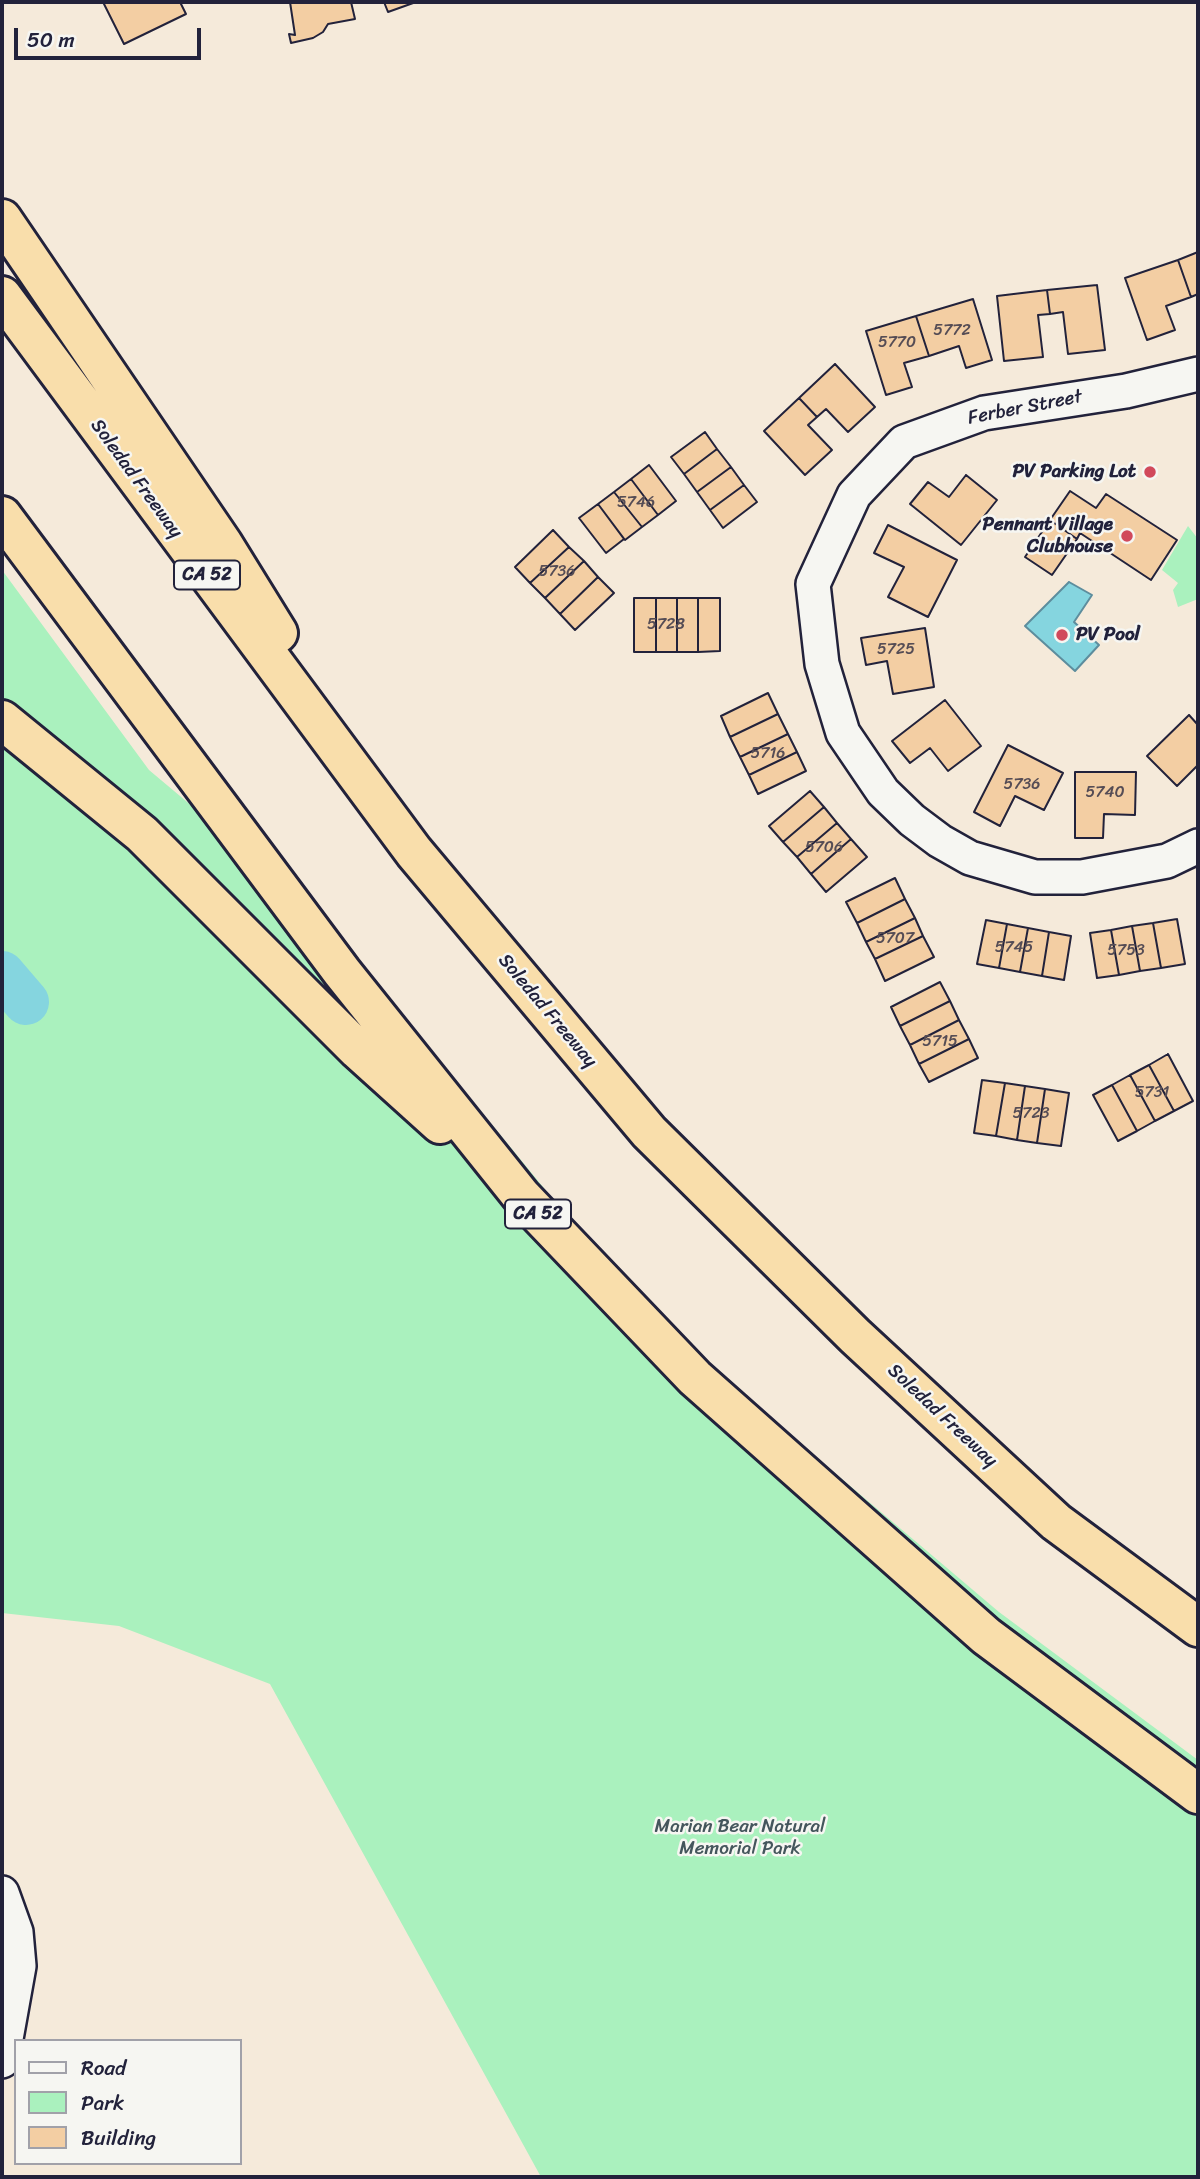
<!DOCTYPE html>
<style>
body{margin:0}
#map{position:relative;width:1200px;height:2179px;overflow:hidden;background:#f5eada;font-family:Sriracha,sans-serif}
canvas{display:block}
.frame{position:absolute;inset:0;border:4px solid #22223b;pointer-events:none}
.legend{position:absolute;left:14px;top:2039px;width:228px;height:126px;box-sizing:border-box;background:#f6f6f2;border:2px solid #a1a1a9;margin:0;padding:9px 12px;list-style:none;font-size:21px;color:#22223b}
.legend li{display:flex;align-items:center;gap:14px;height:35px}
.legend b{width:35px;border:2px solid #a1a1a9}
.scale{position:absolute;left:14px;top:28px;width:187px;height:32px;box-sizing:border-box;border:4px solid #22223b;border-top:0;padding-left:9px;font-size:21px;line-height:24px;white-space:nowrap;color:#22223b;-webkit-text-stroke:5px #f6f6f2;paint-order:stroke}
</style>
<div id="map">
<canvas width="1200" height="2179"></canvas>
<div class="frame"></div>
<ul class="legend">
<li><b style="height:9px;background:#f6f6f2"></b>Road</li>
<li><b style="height:19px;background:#aaf1be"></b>Park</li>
<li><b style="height:19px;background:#f3cea3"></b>Building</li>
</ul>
<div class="scale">50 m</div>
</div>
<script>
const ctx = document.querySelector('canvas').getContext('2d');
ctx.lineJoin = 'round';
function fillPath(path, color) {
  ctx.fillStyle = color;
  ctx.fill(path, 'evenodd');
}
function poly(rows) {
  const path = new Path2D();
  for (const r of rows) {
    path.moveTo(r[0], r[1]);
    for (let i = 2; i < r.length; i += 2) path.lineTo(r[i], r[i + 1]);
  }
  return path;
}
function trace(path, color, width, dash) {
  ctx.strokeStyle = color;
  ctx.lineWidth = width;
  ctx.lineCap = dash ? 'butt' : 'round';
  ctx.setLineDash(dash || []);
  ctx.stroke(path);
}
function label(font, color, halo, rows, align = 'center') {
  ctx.font = font + ' Sriracha,sans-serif';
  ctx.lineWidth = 5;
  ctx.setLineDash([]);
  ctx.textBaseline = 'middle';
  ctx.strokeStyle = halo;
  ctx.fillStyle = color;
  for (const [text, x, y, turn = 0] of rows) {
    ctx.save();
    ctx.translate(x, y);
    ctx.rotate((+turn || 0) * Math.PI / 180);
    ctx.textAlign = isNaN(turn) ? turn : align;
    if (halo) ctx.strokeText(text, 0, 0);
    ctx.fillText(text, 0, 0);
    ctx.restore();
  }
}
fillPath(poly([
 [1188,526,1198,539,1198,599,1178,607,1173,590,1178,583,1162,570],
 [2,570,149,770,316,910,566,1215,684,1340,823,1463,999,1612,1198,1760,1198,2177,541,2177,270,1684,119,1626,2,1613]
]), '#aaf1be');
const water = poly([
 [1069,582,1092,595,1074,622,1099,645,1075,671,1025,626,1069,582]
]);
fillPath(water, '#85d5df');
trace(water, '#5d8d9d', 2);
trace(poly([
 [2,974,26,1002]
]), '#85d5df', 46);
const building = poly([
 [103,2,180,2,186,14,124,44,103,2],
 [290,2,351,2,355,19,328,24,323,32,313,38,291,43,289,34,295,35,290,2],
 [384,2,416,2,388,12,384,2],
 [1198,252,1198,294,1191,297,1178,260,1198,252],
 [1178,260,1191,297,1166,306,1175,330,1147,340,1125,278,1178,260],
 [1097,285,1105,350,1068,354,1063,312,1050,314,1047,290,1097,285],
 [1047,290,1050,314,1038,315,1043,357,1004,361,997,296,1047,290],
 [973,299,992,360,966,368,959,346,929,356,916,316,973,299],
 [916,316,929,356,904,363,912,387,886,395,866,331,916,316],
 [835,364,875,407,848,432,826,409,817,417,799,398,835,364],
 [799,398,817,417,808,425,832,450,805,475,764,431,799,398],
 [705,432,717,449,684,474,671,457,705,432],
 [717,449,731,467,697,492,684,474,717,449],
 [649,465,676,501,658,515,631,479,649,465],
 [731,467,744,485,710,510,697,492,731,467],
 [966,475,997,500,961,545,910,504,928,482,949,497,966,475],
 [631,479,658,515,642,527,614,492,631,479],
 [744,485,757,502,723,528,710,510,744,485],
 [1070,491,1096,508,1106,494,1177,540,1151,580,1080,533,1077,539,1050,520,1070,491],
 [614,492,642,527,625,540,598,504,614,492],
 [598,504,624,539,606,553,579,518,598,504],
 [1050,520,1077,539,1052,575,1025,557,1050,520],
 [888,525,957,560,928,617,888,597,904,567,874,553,888,525],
 [553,530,569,547,530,583,515,567,553,530],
 [569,547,584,561,545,598,530,583,569,547],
 [584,561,598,577,560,614,545,598,584,561],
 [598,577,614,593,575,630,560,614,598,577],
 [634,598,656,598,656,652,634,652,634,598],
 [656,598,677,598,677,652,656,652,656,598],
 [677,598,698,598,698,652,677,652,677,598],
 [698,598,720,598,720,651,698,652,698,598],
 [925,628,934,687,893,694,887,661,866,665,861,638,925,628],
 [768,693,778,714,730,737,721,716,768,693],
 [945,700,981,746,948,771,930,748,910,763,892,741,945,700],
 [778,714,788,734,740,757,730,737,778,714],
 [1189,715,1198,725,1198,765,1177,786,1147,756,1189,715],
 [788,734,797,752,749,775,740,757,788,734],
 [1008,745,1063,773,1044,810,1015,796,1000,826,974,812,1008,745],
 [797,752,806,771,758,794,749,775,797,752],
 [1075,772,1136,772,1135,815,1104,814,1103,838,1075,838,1075,772],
 [810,791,824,807,783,842,769,826,810,791],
 [824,807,837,823,797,857,783,842,824,807],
 [837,823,851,839,811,874,797,857,837,823],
 [851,839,867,857,826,892,811,874,851,839],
 [895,878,905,899,857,923,846,902,895,878],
 [905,899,915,918,866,942,857,923,905,899],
 [915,918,923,936,875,959,866,942,915,918],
 [1177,919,1185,964,1161,968,1153,923,1177,919],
 [986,920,1007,924,999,968,977,964,986,920],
 [1153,923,1161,968,1140,971,1132,926,1153,923],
 [1007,924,1028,928,1020,972,999,968,1007,924],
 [1132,926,1140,971,1119,975,1111,930,1132,926],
 [1028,928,1049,932,1042,976,1020,972,1028,928],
 [1111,930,1119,975,1097,978,1090,933,1111,930],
 [1049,932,1071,936,1064,980,1042,976,1049,932],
 [923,936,934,957,885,981,875,959,923,936],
 [940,982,950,1001,900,1026,891,1007,940,982],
 [950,1001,959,1020,910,1045,900,1026,950,1001],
 [959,1020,969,1039,919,1064,910,1045,959,1020],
 [969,1039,978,1058,929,1082,919,1064,969,1039],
 [1168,1054,1193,1101,1174,1111,1149,1065,1168,1054],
 [1149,1065,1174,1111,1155,1121,1130,1075,1149,1065],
 [1130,1075,1155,1121,1137,1131,1112,1085,1130,1075],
 [982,1080,1005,1083,996,1136,974,1133,982,1080],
 [1005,1083,1025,1086,1017,1140,996,1136,1005,1083],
 [1112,1085,1137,1131,1118,1141,1093,1095,1112,1085],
 [1025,1086,1045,1089,1037,1143,1017,1140,1025,1086],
 [1045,1089,1069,1093,1061,1146,1037,1143,1045,1089]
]);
fillPath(building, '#f3cea3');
trace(building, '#22223b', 2);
const minor = poly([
 [1198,374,1126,391,984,413,904,442,854,495,813,584,822,664,843,733,883,792,912,820,940,841,970,858,1035,877,1082,877,1167,861,1198,846],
 [2,1893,16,1932,19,1966,2,2061]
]);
const highway = poly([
 [2,219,223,544,278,633],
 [2,296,414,852,649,1132,855,1336,1056,1522,1198,1627],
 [2,516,342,972,522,1197,695,1378,986,1636,1198,1794],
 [2,720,142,834,358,1050,440,1124]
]);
trace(minor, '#22223b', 38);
trace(highway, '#22223b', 44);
trace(minor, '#f6f6f2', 33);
trace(highway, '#f9deab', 38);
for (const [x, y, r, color] of [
 [1150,472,7,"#d1495b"],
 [1127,536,7,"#d1495b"],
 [1062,635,7,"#d1495b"]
]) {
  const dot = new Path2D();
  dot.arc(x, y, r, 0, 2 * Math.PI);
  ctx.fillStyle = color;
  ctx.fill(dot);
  trace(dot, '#f6f6f2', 2.5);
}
label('16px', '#564d55', null, [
 ["5772",952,331],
 ["5770",897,343],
 ["5746",636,503],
 ["5736",557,572],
 ["5728",666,625],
 ["5725",896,650],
 ["5716",768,754],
 ["5736",1022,785],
 ["5740",1105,793],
 ["5706",824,848],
 ["5707",895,939],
 ["5745",1014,948],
 ["5753",1126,951],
 ["5715",940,1042],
 ["5731",1152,1093],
 ["5723",1031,1114]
]);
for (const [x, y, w] of [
 [207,575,66],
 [538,1214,66]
]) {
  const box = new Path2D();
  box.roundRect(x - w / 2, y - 14.5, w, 29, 5);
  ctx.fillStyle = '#f6f6f2';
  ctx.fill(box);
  trace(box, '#22223b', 2);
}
label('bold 18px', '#22223b', null, [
 ["CA 52",207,575],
 ["CA 52",538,1214]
]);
label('19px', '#22223b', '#f6f6f2', [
 ["Ferber Street",1025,408,-11],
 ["Soledad Freeway",136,479,54],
 ["Soledad Freeway",547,1011,50],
 ["Soledad Freeway",942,1416,43]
]);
label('bold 19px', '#22223b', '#f6f6f2', [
 ["PV Parking Lot",1136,472],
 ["Pennant Village",1113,525],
 ["Clubhouse",1113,547],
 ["PV Pool",1076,635,"left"]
], 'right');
label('19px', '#44565c', '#f6f6f2', [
 ["Marian Bear Natural",740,1827],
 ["Memorial Park",740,1849]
]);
</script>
